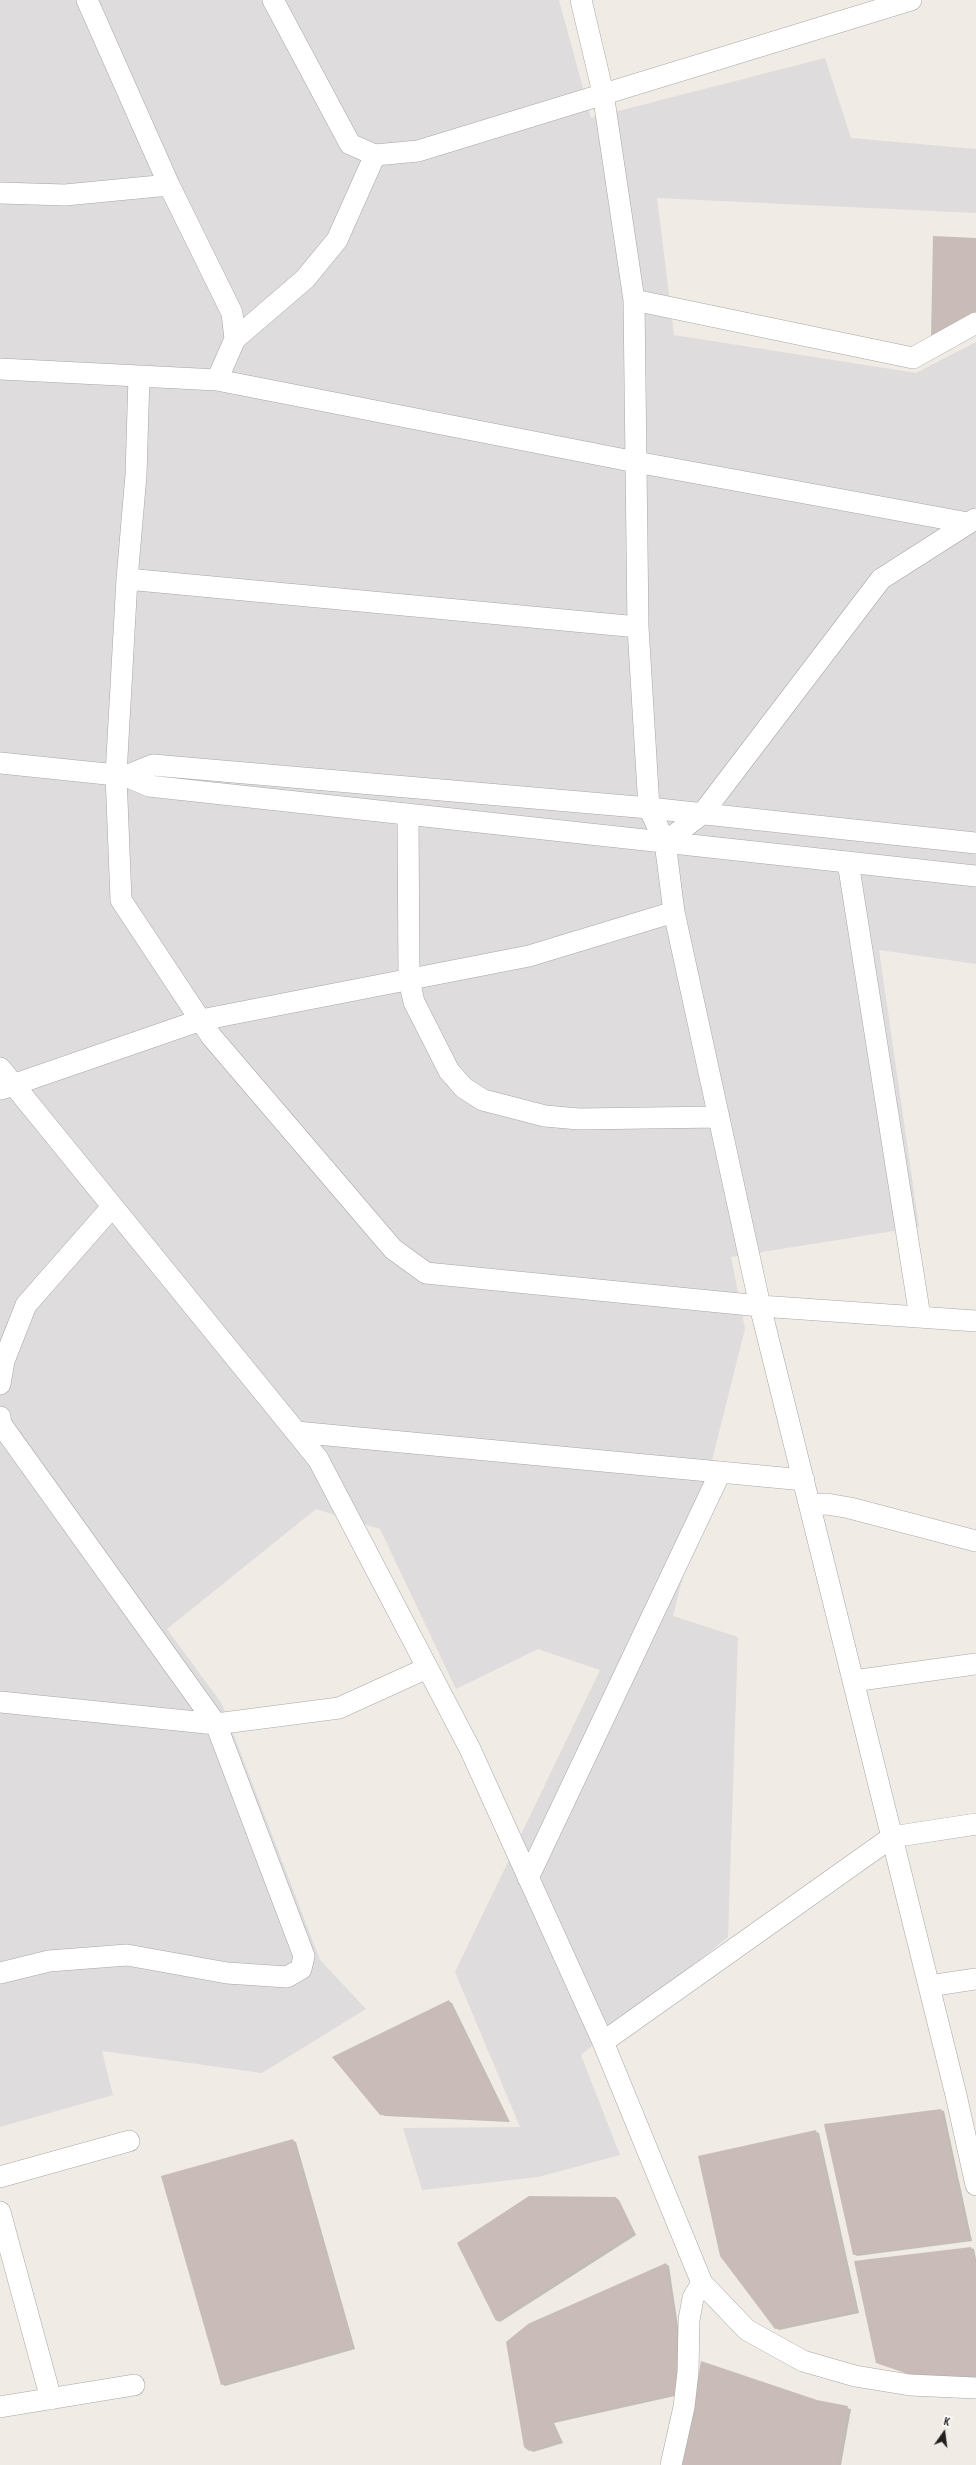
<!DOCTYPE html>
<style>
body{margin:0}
#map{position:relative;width:976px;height:2465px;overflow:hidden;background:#f1ebe5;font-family:"PT Sans Narrow",sans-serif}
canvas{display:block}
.north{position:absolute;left:924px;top:2413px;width:40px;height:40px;-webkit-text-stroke:3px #fff;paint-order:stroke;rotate:14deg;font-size:11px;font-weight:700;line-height:16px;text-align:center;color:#202020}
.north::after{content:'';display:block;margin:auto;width:14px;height:18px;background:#202020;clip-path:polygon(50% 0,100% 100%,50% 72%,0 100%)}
</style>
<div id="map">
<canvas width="976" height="2465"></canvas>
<div class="north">K</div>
</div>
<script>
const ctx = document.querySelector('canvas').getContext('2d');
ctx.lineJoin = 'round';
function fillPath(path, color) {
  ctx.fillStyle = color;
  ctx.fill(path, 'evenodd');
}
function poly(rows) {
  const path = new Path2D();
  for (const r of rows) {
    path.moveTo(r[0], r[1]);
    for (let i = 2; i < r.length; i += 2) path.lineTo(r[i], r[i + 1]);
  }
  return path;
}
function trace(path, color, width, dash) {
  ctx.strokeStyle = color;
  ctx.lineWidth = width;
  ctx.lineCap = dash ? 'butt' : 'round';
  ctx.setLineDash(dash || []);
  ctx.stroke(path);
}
fillPath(poly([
 [0,0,559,0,591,118,825,58,851,138,976,149,976,213,657,198,674,335,916,373,976,342,976,964,879,950,919,1227,731,1257,745,1329,673,1616,738,1637,728,1937,581,2055,620,2155,538,2177,422,2190,403,2128,520,2127,455,1972,600,1670,538,1649,456,1689,380,1529,316,1509,167,1629,222,1704,320,1960,366,2009,262,2073,102,2051,113,2095,0,2127]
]), '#dedcdd');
fillPath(poly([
 [449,2002,452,2003,510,2122,385,2116,381,2114],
 [940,2110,944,2111,972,2241,857,2256,854,2254],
 [816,2132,819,2133,859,2313,779,2330,776,2328],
 [292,2140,296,2142,355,2349,225,2386,222,2384],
 [616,2198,619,2200,636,2235,500,2322,496,2320],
 [971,2248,974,2249,976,2259,976,2377,941,2385],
 [666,2264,669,2266,688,2393,554,2423,563,2443,533,2452,525,2447,528,2324],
 [816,2401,851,2409,841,2465,683,2465]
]), '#0003');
fillPath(poly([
 [933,236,976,238,976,313,931,338],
 [449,2000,508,2120,380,2115,332,2057],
 [941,2109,969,2240,853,2255,824,2124],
 [816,2130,856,2311,775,2329,720,2256,698,2156],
 [293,2139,353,2347,221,2385,161,2176],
 [529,2196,616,2197,634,2233,496,2321,457,2243],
 [971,2247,976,2270,976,2375,937,2384,876,2363,854,2261],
 [666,2263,686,2392,552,2421,560,2441,529,2451,524,2447,506,2342,528,2324],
 [701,2361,817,2400,848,2406,838,2465,682,2465]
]), '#c9bcb8');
const minor = poly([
 [87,0,169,185,232,313,235,339,217,380],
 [273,0,350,144,375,155,418,151,911,0],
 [581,0,603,93,634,300,638,627,649,808,665,842,674,912,760,1306,956,2095,976,2185],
 [0,193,65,195,169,185],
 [634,300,913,358,976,323],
 [235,339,305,279,337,240,375,155],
 [0,369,139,376,136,475,127,579,116,775,121,900,211,1036,393,1249,426,1273,760,1306,976,1321],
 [139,376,217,380,636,462,968,523],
 [127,579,638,627],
 [0,763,126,776,149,786,976,876],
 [126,776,153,765,649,808,976,843],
 [408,814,409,980,414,1002,449,1071,464,1088,483,1100,545,1116,579,1119,719,1117],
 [665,842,702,814,881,579,975,519],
 [848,862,920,1317],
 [0,1068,318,1459,470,1749,603,2042,702,2283,747,2330,803,2361,855,2376,910,2385,976,2388],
 [1,1089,201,1020,529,956,674,912],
 [0,1384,4,1361,26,1305,112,1207],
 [0,1417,1,1424,216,1724,304,1956,301,1969,287,1977,227,1973,127,1955,49,1961,0,1973],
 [296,1432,804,1480],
 [810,1505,827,1504,850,1508,976,1541],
 [853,1681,976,1664],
 [0,1702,216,1724,339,1708,427,1668],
 [528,1878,720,1473],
 [929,1986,976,1979],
 [603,2042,892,1837,976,1824],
 [0,2177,129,2141],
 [0,2212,51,2399],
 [0,2407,134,2385],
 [671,2465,684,2407,688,2372,689,2320,693,2298,702,2283]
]);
trace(minor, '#a7a7a7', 22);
trace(minor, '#fff', 21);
</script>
